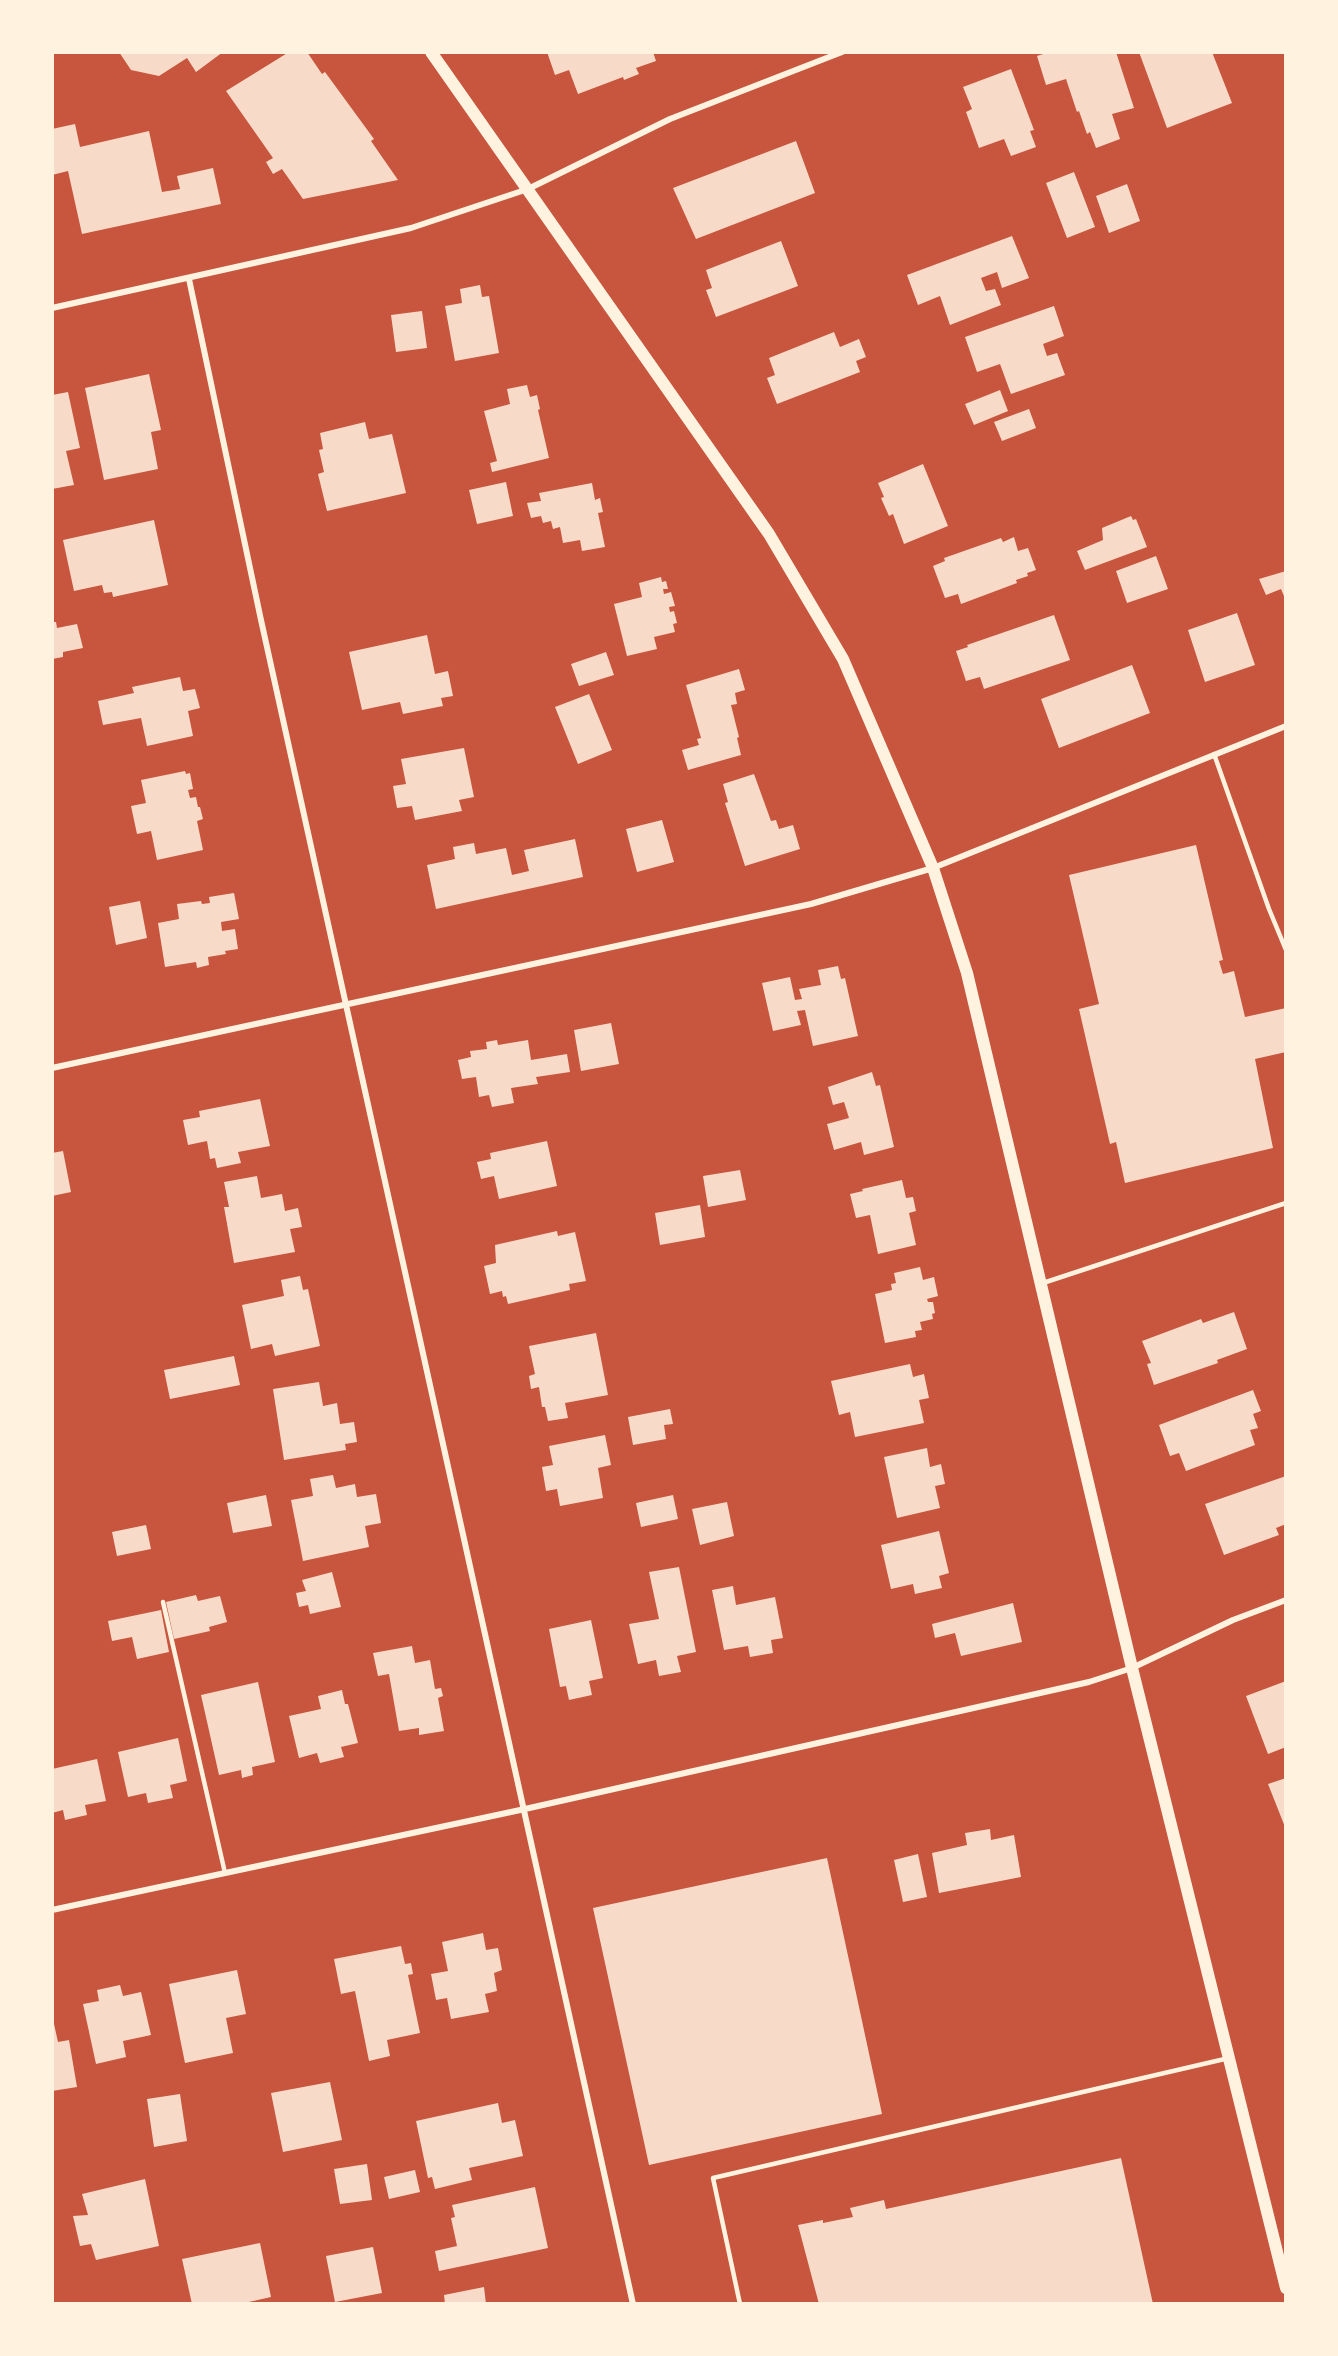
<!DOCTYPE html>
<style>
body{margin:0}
#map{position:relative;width:1338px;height:2356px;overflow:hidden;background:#c8553d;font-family:"Roboto Serif",serif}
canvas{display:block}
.frame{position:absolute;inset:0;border:54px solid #fff3e0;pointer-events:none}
</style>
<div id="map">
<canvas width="1338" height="2356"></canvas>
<div class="frame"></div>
</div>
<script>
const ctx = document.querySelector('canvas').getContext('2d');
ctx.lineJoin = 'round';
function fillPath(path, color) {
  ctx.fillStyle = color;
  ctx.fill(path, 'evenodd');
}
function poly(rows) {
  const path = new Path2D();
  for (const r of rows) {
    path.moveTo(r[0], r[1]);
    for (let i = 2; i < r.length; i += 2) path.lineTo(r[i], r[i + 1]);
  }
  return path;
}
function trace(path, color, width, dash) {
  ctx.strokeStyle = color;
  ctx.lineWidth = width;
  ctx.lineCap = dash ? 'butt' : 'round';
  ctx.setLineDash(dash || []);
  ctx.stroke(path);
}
fillPath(poly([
 [119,52,223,52,196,72,187,58,159,76,131,70],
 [289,52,307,52,322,74,325,72,374,139,371,141,398,180,303,199,282,169,273,174,266,162,273,158,226,91],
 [547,52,653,52,656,61,636,68,639,74,624,80,623,77,578,94,569,70,555,75],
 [1049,52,1116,52,1134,108,1112,114,1120,139,1096,148,1090,132,1087,134,1079,111,1077,112,1066,79,1046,85,1037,56],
 [1139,52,1212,52,1232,103,1167,128],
 [1011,69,1034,130,1030,131,1036,147,1011,156,1004,139,979,148,966,112,972,109,963,87],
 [75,124,80,147,149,131,162,192,180,189,177,176,213,168,221,204,82,234,68,171,52,175,52,129],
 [796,141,815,193,696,239,673,188],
 [1074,172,1095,227,1067,238,1046,183],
 [1127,184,1140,221,1109,233,1096,196],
 [1012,236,1029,278,1002,288,997,272,981,278,986,291,995,289,1001,305,950,325,940,296,918,305,907,275],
 [781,241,798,286,716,317,706,290,712,288,706,270],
 [480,285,482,297,489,296,499,353,455,361,445,306,462,303,460,289],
 [1054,306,1064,336,1043,344,1047,356,1057,353,1065,375,1011,394,1000,364,977,372,965,337],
 [422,311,427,348,396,352,391,315],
 [834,332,840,347,859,339,866,357,856,361,860,372,777,404,767,378,775,375,769,358],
 [149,374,161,430,151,432,158,469,104,480,85,388],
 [527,385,530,397,537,395,540,409,538,410,549,458,492,472,490,463,497,461,484,411,510,404,507,389],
 [1000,390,1008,411,974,425,965,404],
 [68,392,80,448,66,451,74,485,52,489,52,395],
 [1029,409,1036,428,1002,441,994,422],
 [365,422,369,439,392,434,406,493,327,511,318,474,324,472,319,450,323,449,320,433],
 [923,464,948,526,904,544,893,514,889,516,881,498,884,497,878,483],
 [506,482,513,516,477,524,469,490],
 [592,483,595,500,600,498,603,512,598,513,605,547,582,551,580,540,563,543,560,527,553,529,551,521,543,523,541,516,531,518,527,503,541,501,539,493],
 [1131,516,1133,520,1136,519,1147,547,1085,570,1077,551,1103,540,1102,528],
 [154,520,168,585,113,597,112,592,104,593,102,585,74,591,63,540],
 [1014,537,1018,551,1028,548,1036,570,1027,573,1028,576,1016,580,1017,583,961,604,958,594,945,598,933,566,945,561,944,558,1001,538,1003,542],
 [1156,556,1168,589,1127,603,1116,571],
 [1286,571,1286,601,1281,589,1266,595,1259,579],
 [661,577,662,582,666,581,668,589,663,589,664,594,671,592,675,606,669,607,670,612,674,611,677,623,673,624,675,632,654,637,657,649,627,656,614,604,642,597,639,583],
 [1237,613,1255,665,1205,682,1188,630],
 [1054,615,1070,660,984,689,980,677,966,681,956,651,968,647,967,645],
 [52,622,56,622,57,628,77,624,83,648,63,652,63,657,52,659],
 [427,635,435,674,448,671,453,696,441,698,443,706,403,714,400,702,362,710,349,652],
 [606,652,614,675,579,686,571,664],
 [1132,665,1150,713,1059,748,1041,699],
 [739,669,745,690,735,693,737,704,731,705,739,737,737,738,741,755,688,770,682,750,699,745,697,739,701,738,686,685],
 [180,677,183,691,195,689,200,708,188,711,193,736,147,746,141,718,103,725,98,701,134,693,132,687],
 [589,694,612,750,578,764,555,707],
 [464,748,474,797,459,800,462,811,415,820,412,806,397,808,393,786,406,784,401,759],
 [185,771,186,774,190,773,193,789,188,790,190,798,196,797,198,807,200,807,203,819,197,821,203,850,157,860,151,831,137,834,131,806,146,803,141,780],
 [754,774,771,821,776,820,779,829,793,825,800,849,745,866,725,803,728,802,723,784],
 [662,820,674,862,637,872,626,829],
 [575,839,583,877,436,909,427,865,455,859,453,847,474,843,476,854,506,848,512,875,529,871,524,850],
 [1196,845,1223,960,1219,961,1223,974,1234,971,1245,1017,1286,1008,1286,1052,1255,1059,1273,1148,1125,1183,1116,1142,1110,1144,1079,1009,1099,1004,1069,875],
 [234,893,239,919,221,922,222,931,235,929,238,949,225,951,226,954,208,957,209,965,197,968,196,962,165,967,158,923,179,919,177,904,201,901,202,904,210,903,209,897],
 [140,901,147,938,116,945,109,907],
 [838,966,841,979,845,978,858,1036,813,1046,805,1010,797,1011,801,1025,773,1031,762,983,790,977,795,1000,802,999,799,989,821,985,818,970],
 [611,1023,619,1064,581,1071,574,1030],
 [497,1040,498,1045,528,1040,531,1060,567,1054,570,1072,536,1077,538,1084,511,1088,514,1103,492,1107,489,1095,479,1097,476,1077,462,1079,458,1060,471,1057,470,1051,487,1049,486,1042],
 [872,1072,876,1086,880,1085,894,1147,864,1155,861,1142,834,1150,827,1124,849,1118,844,1102,833,1105,828,1087],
 [260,1099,270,1146,238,1152,241,1163,217,1168,215,1158,210,1159,207,1141,188,1145,183,1120,200,1117,199,1111],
 [547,1141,557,1186,499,1199,494,1176,481,1179,477,1162,491,1159,490,1153],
 [63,1151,71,1192,52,1196,52,1153],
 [740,1170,746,1200,708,1207,703,1176],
 [257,1176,261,1198,282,1194,285,1211,298,1208,302,1227,290,1229,295,1252,234,1263,224,1207,229,1207,224,1182],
 [902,1180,906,1198,913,1197,916,1211,909,1213,916,1245,878,1254,870,1215,856,1218,850,1194,863,1191,862,1189],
 [700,1205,705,1237,660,1245,655,1213],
 [557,1231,558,1236,575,1232,586,1281,569,1284,570,1290,508,1304,506,1296,503,1297,502,1291,490,1294,484,1266,496,1263,495,1245],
 [920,1267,923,1280,934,1277,938,1296,927,1299,928,1302,933,1302,935,1313,932,1314,933,1319,920,1322,922,1330,915,1331,916,1337,885,1343,875,1294,892,1290,891,1284,896,1283,894,1273],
 [300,1276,303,1290,308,1289,320,1346,275,1356,272,1344,251,1349,242,1305,284,1296,281,1280],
 [1234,1312,1247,1349,1217,1360,1218,1363,1154,1385,1147,1364,1151,1363,1142,1341,1201,1319,1203,1323],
 [596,1333,608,1395,565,1403,568,1418,548,1421,545,1407,542,1407,539,1387,531,1389,529,1376,535,1374,529,1346],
 [234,1356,240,1385,170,1399,164,1370],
 [910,1364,913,1377,924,1374,929,1398,919,1400,924,1423,855,1437,850,1412,839,1415,831,1381],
 [319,1382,323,1406,337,1403,340,1424,354,1422,357,1442,345,1444,346,1450,284,1460,273,1389],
 [1253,1390,1261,1411,1253,1414,1258,1428,1250,1430,1255,1445,1186,1471,1179,1453,1170,1456,1159,1425],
 [670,1409,673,1424,664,1425,666,1439,633,1445,628,1417],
 [605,1435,611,1465,598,1468,603,1498,560,1506,557,1489,546,1491,542,1467,553,1465,549,1446],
 [927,1448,930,1467,941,1464,945,1484,935,1486,940,1508,897,1518,884,1457],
 [333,1475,336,1488,355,1484,357,1497,376,1494,381,1523,365,1526,369,1547,303,1561,291,1500,313,1496,310,1479],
 [1286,1476,1286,1524,1276,1528,1279,1535,1224,1555,1205,1504],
 [266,1495,272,1526,233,1533,227,1503],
 [673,1495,678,1519,641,1527,636,1503],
 [727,1502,734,1536,700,1545,692,1509],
 [146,1525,151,1549,117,1556,112,1532],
 [939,1531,949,1573,939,1576,942,1588,915,1594,913,1584,891,1589,881,1545],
 [679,1567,696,1652,677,1656,681,1672,659,1676,656,1660,638,1664,629,1624,659,1619,649,1572],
 [332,1572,341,1607,310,1614,308,1605,299,1607,296,1593,306,1591,302,1580],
 [733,1586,736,1605,775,1597,783,1638,771,1640,773,1653,750,1657,748,1646,724,1650,712,1590],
 [196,1595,198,1601,220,1596,227,1622,209,1627,210,1631,174,1639,166,1602],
 [1013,1603,1022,1642,961,1656,955,1633,935,1638,932,1624],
 [161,1610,169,1652,137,1659,132,1637,112,1641,108,1621],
 [591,1620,603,1678,589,1681,592,1695,569,1700,566,1686,560,1687,549,1629],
 [412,1646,415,1663,430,1660,435,1689,441,1688,443,1696,438,1698,444,1731,419,1735,419,1728,399,1731,389,1674,378,1676,373,1653],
 [1286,1681,1286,1747,1268,1754,1246,1696],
 [258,1682,275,1762,252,1767,253,1775,242,1778,241,1770,219,1775,201,1695],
 [342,1690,345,1704,348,1704,358,1743,341,1747,344,1757,320,1763,317,1753,299,1758,289,1716,321,1709,318,1696],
 [178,1738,187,1781,170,1785,173,1798,148,1803,146,1793,128,1797,118,1752],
 [97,1759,106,1801,85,1805,87,1815,65,1820,63,1810,52,1813,52,1769],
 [1286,1778,1286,1827,1285,1827,1268,1784],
 [990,1829,991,1840,1014,1835,1021,1877,939,1893,932,1853,967,1845,965,1833],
 [918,1854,927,1897,903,1902,894,1860],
 [827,1858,882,2114,649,2165,593,1908],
 [483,1933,486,1950,498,1948,502,1970,494,1973,497,1991,485,1994,489,2012,451,2019,447,1998,436,2000,431,1974,448,1971,442,1942],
 [401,1946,405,1964,411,1963,413,1974,408,1975,420,2033,387,2040,390,2056,369,2061,355,1991,341,1994,334,1959],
 [237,1970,246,2014,226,2018,233,2053,185,2063,169,1984],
 [120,1985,123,1996,141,1992,151,2035,123,2041,126,2057,96,2064,83,2004,99,2001,97,1990],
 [52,2015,58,2042,69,2040,77,2087,52,2091],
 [330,2082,342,2140,283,2152,271,2093],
 [180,2094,187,2141,154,2147,147,2099],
 [498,2103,502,2123,515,2120,523,2156,469,2168,472,2180,435,2189,432,2177,428,2178,416,2121],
 [1121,2158,1153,2304,819,2304,798,2225,823,2220,823,2223,853,2217,850,2208,884,2200,886,2209],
 [367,2164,372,2200,340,2204,334,2169],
 [415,2170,420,2192,389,2199,384,2177],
 [145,2179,159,2246,96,2260,91,2244,80,2246,73,2216,88,2215,82,2194],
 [535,2187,548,2248,439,2271,435,2251,457,2246,451,2218,455,2217,452,2205],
 [260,2243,271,2297,240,2304,192,2304,182,2259],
 [373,2247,382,2293,335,2302,326,2256],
 [484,2287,486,2304,445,2304,444,2295]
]), '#f7dbc8');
trace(poly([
 [1214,754,1269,909,1286,950],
 [1043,1283,1286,1203],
 [163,1602,225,1873],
 [740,2304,713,2178,1229,2058]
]), '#fff3e0', 4.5);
trace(poly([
 [189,279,261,620,633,2304],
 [52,308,411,228,528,189,670,119,842,52],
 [52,1068,811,904,933,868,1286,726],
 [52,1910,525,1809,1089,1682,1132,1668,1233,1620,1286,1600]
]), '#fff3e0', 6);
trace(poly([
 [431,52,769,534,843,659,933,868,967,973,1132,1668,1286,2288]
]), '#fff3e0', 12);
</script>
